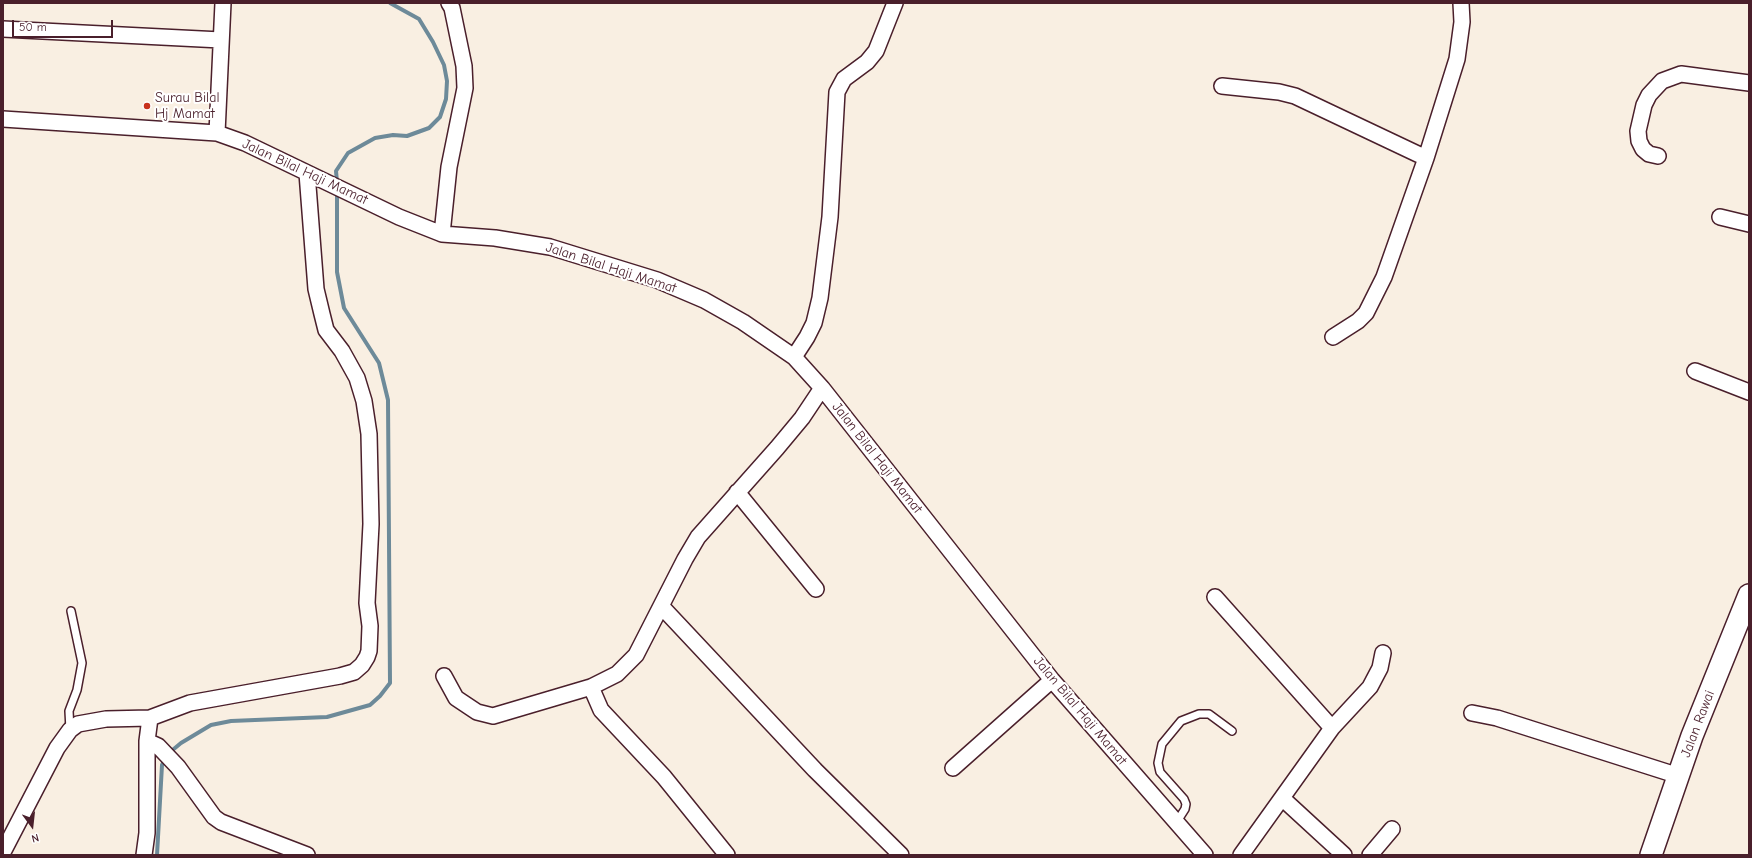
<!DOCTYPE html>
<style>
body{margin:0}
#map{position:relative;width:1752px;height:858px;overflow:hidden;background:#f9efe2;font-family:"Comic Neue",sans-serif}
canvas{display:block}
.frame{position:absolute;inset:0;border:4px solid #4a1f2b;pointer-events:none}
.north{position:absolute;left:12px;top:806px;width:40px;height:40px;-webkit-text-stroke:3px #fff;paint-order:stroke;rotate:165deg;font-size:11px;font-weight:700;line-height:16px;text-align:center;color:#4a1f2b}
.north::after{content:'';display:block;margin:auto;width:14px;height:18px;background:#4a1f2b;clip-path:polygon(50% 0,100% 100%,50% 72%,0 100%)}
.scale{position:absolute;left:12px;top:20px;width:101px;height:18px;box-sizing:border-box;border:2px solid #4a1f2b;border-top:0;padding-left:5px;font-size:12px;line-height:14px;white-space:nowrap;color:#4a1f2b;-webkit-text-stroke:3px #fff;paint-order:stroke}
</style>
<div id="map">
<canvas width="1752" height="858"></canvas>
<div class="frame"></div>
<div class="north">N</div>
<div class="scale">50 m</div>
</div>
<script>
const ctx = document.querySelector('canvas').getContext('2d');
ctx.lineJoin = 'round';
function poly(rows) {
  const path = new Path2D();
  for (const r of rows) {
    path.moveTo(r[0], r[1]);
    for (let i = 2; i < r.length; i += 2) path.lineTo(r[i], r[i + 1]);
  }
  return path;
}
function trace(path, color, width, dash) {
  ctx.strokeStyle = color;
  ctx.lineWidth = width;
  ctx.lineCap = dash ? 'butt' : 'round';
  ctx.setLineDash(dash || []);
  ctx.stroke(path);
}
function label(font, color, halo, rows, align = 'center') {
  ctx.font = font + ' "Comic Neue",sans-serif';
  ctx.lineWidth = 4;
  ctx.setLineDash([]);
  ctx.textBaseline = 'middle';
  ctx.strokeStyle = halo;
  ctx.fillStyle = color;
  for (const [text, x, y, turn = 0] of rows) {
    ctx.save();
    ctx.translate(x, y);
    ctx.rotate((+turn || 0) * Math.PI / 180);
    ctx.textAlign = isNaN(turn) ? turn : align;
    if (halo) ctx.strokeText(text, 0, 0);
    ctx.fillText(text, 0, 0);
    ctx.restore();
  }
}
trace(poly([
 [337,182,336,171,348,153,375,138,393,135,407,136,429,128,440,117,446,99,447,81,444,65,433,42,419,19,390,3],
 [169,753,181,743,211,725,231,721,327,717,370,705,380,696,390,683,388,400,379,363,344,308,337,272,337,191],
 [157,855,162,765,165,758]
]), '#6d8a99', 4);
const service = poly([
 [70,730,69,711,77,690,82,663,71,611],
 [1176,823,1185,809,1186,804,1184,799,1160,772,1158,763,1162,744,1181,721,1199,714,1209,714,1232,731]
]);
const minor = poly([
 [3,29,221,40],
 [1222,86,1279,92,1295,96,1426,158],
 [3,119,217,133,245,143,399,217,442,234,495,238,550,247,657,280,704,300,743,322,794,357,822,388,1052,680,1205,855],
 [217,133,223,3],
 [1658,156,1649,154,1643,149,1639,141,1638,131,1644,105,1649,95,1662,81,1681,74,1749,83],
 [1720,217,1749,224],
 [442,234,449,167,465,88,464,66,452,8,449,3],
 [1333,337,1358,321,1366,313,1384,277,1426,158,1457,59,1462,22,1461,3],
 [794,357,807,337,814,323,820,298,830,217,837,92,844,79,867,62,876,51,895,3],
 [1695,371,1749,392],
 [737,492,816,589],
 [1215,597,1332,728],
 [662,607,815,770,901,855],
 [444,676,456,698,477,712,493,716,591,687,617,674,636,655,685,559,698,537,777,448,802,418,822,388],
 [591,687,601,710,664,777,727,855],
 [1472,713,1497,718,1679,776],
 [147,741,158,746,178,767,214,817,221,822,307,855],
 [953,768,1052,680],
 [1282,798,1344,855],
 [3,852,57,748,70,730,78,724,106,719,150,718,190,703,340,676,354,672,362,665,367,657,369,651,370,626,367,603,371,524,369,434,364,401,357,378,342,351,326,330,322,314,316,289,307,173],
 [144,855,147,833,147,741,150,718],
 [1241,855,1332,728,1370,687,1380,668,1383,653],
 [1370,855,1392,829]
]);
const secondary = poly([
 [1651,855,1692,736,1749,595]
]);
trace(service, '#4a1f2b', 10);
trace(minor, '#4a1f2b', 18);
trace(secondary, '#4a1f2b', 24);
trace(service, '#fff', 7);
trace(minor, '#fff', 15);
trace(secondary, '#fff', 21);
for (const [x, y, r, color] of [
 [147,106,4,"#c8321e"]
]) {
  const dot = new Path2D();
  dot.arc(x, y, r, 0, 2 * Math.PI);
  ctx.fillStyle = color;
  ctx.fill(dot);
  trace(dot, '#fff', 1.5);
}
label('14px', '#4a1f2b', '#fff', [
 ["Surau Bilal",155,98],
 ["Hj Mamat",155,114]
], 'left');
label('14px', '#4a1f2b', '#fff', [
 ["Jalan Bilal Haji Mamat",305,172,25],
 ["Jalan Bilal Haji Mamat",611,268,18],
 ["Jalan Bilal Haji Mamat",877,458,52],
 ["Jalan Bilal Haji Mamat",1080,711,50],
 ["Jalan Rawai",1698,724,-69]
]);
</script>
